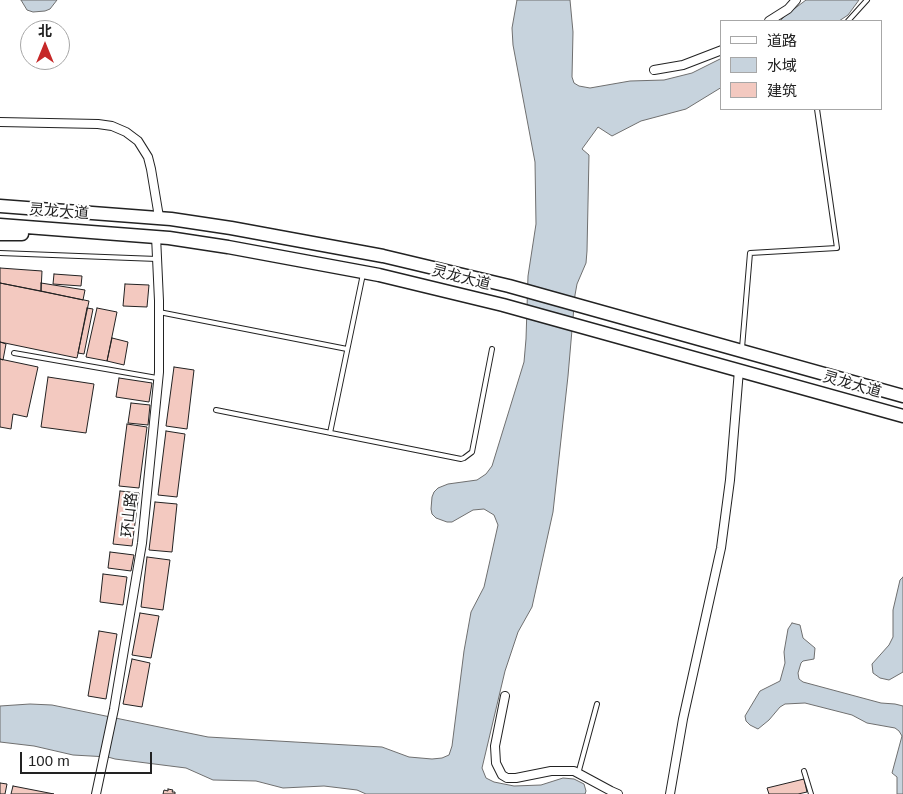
<!DOCTYPE html>
<meta charset="utf-8">
<style>
body{margin:0}
#map{position:relative;width:903px;height:794px;overflow:hidden;background:#fff;font-family:Arial,"Noto Sans SC",sans-serif}
canvas{display:block}
.legend{position:absolute;left:720px;top:20px;width:162px;height:90px;box-sizing:border-box;background:#fff;border:1px solid #a7a7a7;margin:0;padding:6px 9px;list-style:none;font-size:15px;color:#222}
.legend li{display:flex;align-items:center;gap:10px;height:25px}
.legend b{width:25px;border:1px solid #a7a7a7}
.north{position:absolute;left:20px;top:20px;width:50px;height:50px;box-sizing:border-box;background:#fff;border:1px solid #a7a7a7;border-radius:50%;rotate:0deg;font-size:14px;font-weight:700;line-height:20px;text-align:center;color:#222}
.north::after{content:'';display:block;margin:auto;width:18px;height:22px;background:#c62828;clip-path:polygon(50% 0,100% 100%,50% 72%,0 100%)}
.scale{position:absolute;left:20px;top:752px;width:132px;height:22px;box-sizing:border-box;border:2px solid #222;border-top:0;padding-left:6px;font-size:15px;line-height:18px;white-space:nowrap;color:#222;-webkit-text-stroke:4px #fff;paint-order:stroke}
</style>
<div id="map">
<canvas width="903" height="794"></canvas>
<ul class="legend">
<li><b style="height:6px;background:#fff"></b>道路</li>
<li><b style="height:14px;background:#c7d3dd"></b>水域</li>
<li><b style="height:14px;background:#f3c9c0"></b>建筑</li>
</ul>
<div class="north">北</div>
<div class="scale">100 m</div>
</div>
<script>
const ctx = document.querySelector('canvas').getContext('2d');
ctx.lineJoin = 'round';
function fillPath(path, color) {
  ctx.fillStyle = color;
  ctx.fill(path, 'evenodd');
}
function poly(rows) {
  const path = new Path2D();
  for (const r of rows) {
    path.moveTo(r[0], r[1]);
    for (let i = 2; i < r.length; i += 2) path.lineTo(r[i], r[i + 1]);
  }
  return path;
}
function trace(path, color, width, dash) {
  ctx.strokeStyle = color;
  ctx.lineWidth = width;
  ctx.lineCap = dash ? 'butt' : 'round';
  ctx.setLineDash(dash || []);
  ctx.stroke(path);
}
function label(font, color, halo, rows, align = 'center') {
  ctx.font = font + ' Arial,"Noto Sans SC",sans-serif';
  ctx.lineWidth = 4;
  ctx.setLineDash([]);
  ctx.textBaseline = 'middle';
  ctx.strokeStyle = halo;
  ctx.fillStyle = color;
  for (const [text, x, y, turn = 0] of rows) {
    ctx.save();
    ctx.translate(x, y);
    ctx.rotate((+turn || 0) * Math.PI / 180);
    ctx.textAlign = isNaN(turn) ? turn : align;
    if (halo) ctx.strokeText(text, 0, 0);
    ctx.fillText(text, 0, 0);
    ctx.restore();
  }
}
const water = poly([
 [21,0,57,0,50,9,45,11,33,12,27,10,21,0],
 [517,0,570,0,573,32,572,77,574,83,579,86,590,88,630,81,664,80,692,73,722,58,722,87,686,109,641,121,612,136,598,127,582,149,589,155,587,251,586,263,577,284,575,295,568,376,553,512,532,607,518,632,505,671,482,768,486,778,494,782,514,786,541,785,563,778,574,779,584,784,586,791,585,794,366,794,357,790,324,786,283,788,256,781,213,780,186,768,115,759,108,757,73,755,34,746,0,742,0,706,30,704,52,705,208,737,382,747,409,757,432,759,442,758,449,755,452,746,464,651,471,612,484,587,498,525,494,515,484,509,473,510,452,522,447,522,436,518,432,514,431,509,432,497,434,492,438,488,448,484,477,480,486,474,492,466,524,362,526,339,528,276,536,224,535,162,513,45,512,28,517,0],
 [806,0,859,0,848,15,839,21,780,21,786,15,806,0],
 [903,577,903,672,889,680,880,678,873,673,872,664,889,645,893,637,893,610,900,580,903,577],
 [792,623,800,625,803,638,815,648,814,659,803,661,801,663,798,673,799,679,803,682,881,703,895,704,903,706,903,794,897,794,897,777,892,773,902,736,899,731,895,728,867,723,852,715,805,703,785,704,780,707,769,720,758,729,750,725,746,721,745,716,760,691,780,681,785,663,784,652,788,629,792,623]
]);
fillPath(water, '#c7d3dd');
trace(water, '#6f6f6f', 1);
const building = poly([
 [0,268,42,271,41,291,0,283,0,268],
 [54,274,82,276,81,286,53,284,54,274],
 [0,283,89,301,77,358,0,342,0,283],
 [41,283,85,290,83,300,41,291,41,283],
 [125,284,149,285,147,307,123,306,125,284],
 [87,308,93,309,84,354,78,353,87,308],
 [97,308,117,312,107,361,86,357,97,308],
 [112,338,128,342,124,365,107,361,112,338],
 [0,342,6,344,3,360,0,359,0,342],
 [0,359,38,367,27,417,13,414,11,429,0,427,0,359],
 [174,367,194,370,187,429,166,426,174,367],
 [48,377,94,384,86,433,41,427,48,377],
 [119,378,152,383,149,402,116,397,119,378],
 [131,403,150,405,148,425,128,423,131,403],
 [127,424,147,427,139,488,119,486,127,424],
 [166,431,185,434,177,497,158,495,166,431],
 [120,491,139,493,132,546,113,544,120,491],
 [155,502,177,504,172,552,149,550,155,502],
 [110,552,134,555,131,571,108,568,110,552],
 [147,557,170,560,163,610,141,607,147,557],
 [103,574,127,577,123,605,100,602,103,574],
 [140,613,159,616,151,658,132,655,140,613],
 [99,631,117,634,106,699,88,696,99,631],
 [132,659,150,663,142,707,123,704,132,659],
 [804,779,807,792,798,794,769,794,767,788,804,779],
 [0,783,7,784,5,794,0,794,0,783],
 [13,786,54,794,11,794,13,786],
 [168,789,173,790,172,792,175,792,175,794,163,794,164,790,168,791,168,789]
]);
fillPath(building, '#f3c9c0');
trace(building, '#222', 1);
const service = poly([
 [848,21,867,0],
 [0,253,157,259],
 [159,312,347,349],
 [742,348,750,253,837,248,817,109],
 [14,353,157,378],
 [216,410,461,459,464,458,472,452,492,349],
 [330,433,363,274],
 [804,771,811,794],
 [578,774,597,704]
]);
const minor = poly([
 [769,21,788,9,796,0],
 [654,70,683,65,722,50],
 [0,122,98,124,112,126,126,132,138,141,148,157,151,169,159,217],
 [505,696,495,746,496,763,502,775,507,778,516,778,551,771,574,771,611,791,618,794],
 [96,794,114,709,142,543,159,372,159,301,156,236],
 [670,794,683,719,721,548,730,480,739,370]
]);
const primary = poly([
 [0,206,171,219,231,228,383,256,509,286,903,396],
 [0,225,169,238,228,247,379,275,503,305,903,416],
 [0,234,22,234]
]);
trace(service, '#222', 6);
trace(minor, '#222', 10);
trace(primary, '#222', 15);
trace(service, '#fff', 4);
trace(minor, '#fff', 8);
trace(primary, '#fff', 12);
label('15px', '#222', '#fff', [
 ["灵龙大道",59,212,4],
 ["灵龙大道",461,278,14],
 ["灵龙大道",852,385,16],
 ["环山路",130,515,-84]
]);
</script>
